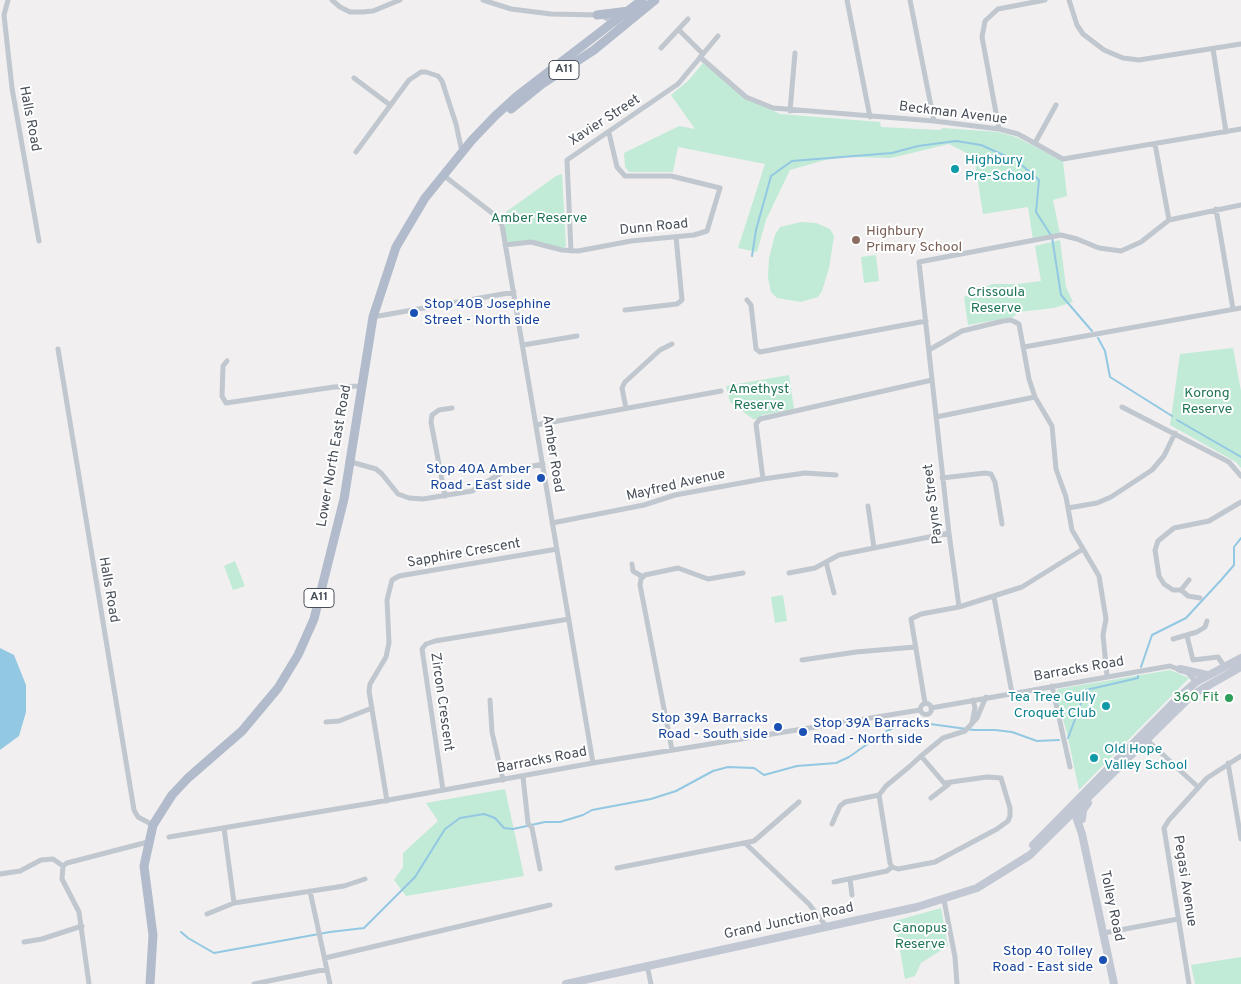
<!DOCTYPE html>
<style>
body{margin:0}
canvas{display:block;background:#f1efef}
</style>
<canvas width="1241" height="984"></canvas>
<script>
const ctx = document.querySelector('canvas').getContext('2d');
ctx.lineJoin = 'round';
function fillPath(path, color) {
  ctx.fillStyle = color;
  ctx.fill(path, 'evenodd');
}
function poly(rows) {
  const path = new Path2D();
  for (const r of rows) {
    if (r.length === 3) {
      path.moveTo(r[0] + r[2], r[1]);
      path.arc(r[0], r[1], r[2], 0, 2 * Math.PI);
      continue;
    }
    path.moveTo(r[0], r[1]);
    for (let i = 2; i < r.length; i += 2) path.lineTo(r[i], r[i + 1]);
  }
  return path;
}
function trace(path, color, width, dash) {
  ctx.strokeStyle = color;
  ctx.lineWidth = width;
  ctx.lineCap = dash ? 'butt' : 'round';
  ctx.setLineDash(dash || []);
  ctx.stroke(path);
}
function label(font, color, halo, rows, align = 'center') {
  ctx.font = font + ' Overpass,sans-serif';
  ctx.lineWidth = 4;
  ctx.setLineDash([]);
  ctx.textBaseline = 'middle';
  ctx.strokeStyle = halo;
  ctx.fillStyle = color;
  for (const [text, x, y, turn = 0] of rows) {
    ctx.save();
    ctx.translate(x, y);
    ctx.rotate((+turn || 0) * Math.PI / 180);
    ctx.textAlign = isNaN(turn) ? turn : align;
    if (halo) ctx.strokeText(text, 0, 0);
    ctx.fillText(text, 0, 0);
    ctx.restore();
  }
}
fillPath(poly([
 [703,63,746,97,780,114,880,122,881,127,940,130,943,128,998,132,1016,137,1063,161,1067,196,1053,200,1060,234,1033,240,1028,207,983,214,974,157,949,144,891,158,848,157,825,160,790,170,766,220,757,252,738,248,765,164,678,147,673,172,629,172,625,167,624,153,679,126,695,129,671,95,689,80],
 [562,174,566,246,562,250,539,244,512,244,504,239,506,212,556,176],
 [801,222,816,223,830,229,834,236,829,268,822,291,818,297,801,302,777,298,771,292,768,278,769,258,775,235,780,227],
 [1060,240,1066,287,1073,302,1054,308,1019,312,1013,317,968,325,964,297,992,284,1018,284,1041,281,1035,246],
 [876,255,879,281,864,283,861,257],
 [1233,348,1241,391,1241,468,1236,462,1170,425,1180,354],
 [789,375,794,409,762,415,760,419,753,419,730,402,726,386],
 [235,561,245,586,233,590,224,566],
 [783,595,787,621,775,623,771,597],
 [1170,670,1189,678,1079,790,1067,733,1056,696,1058,689],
 [505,789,524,876,406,896,394,880,403,867,403,853,438,821,426,803],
 [941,908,948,946,921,963,915,976,905,979,895,921],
 [1241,957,1241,984,1195,984,1191,965]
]), '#c1ebd7');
fillPath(poly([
 [0,648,14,655,26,685,26,712,19,736,0,750]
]), '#93c8e3');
trace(poly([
 [752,256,756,230,771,176,792,161,892,153,918,146,956,141,981,145,1017,161,1039,180,1036,212,1052,237,1061,295,1092,331],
 [1098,338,1105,351,1110,377,1172,416],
 [1177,420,1241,457],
 [1141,667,1152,635,1186,618,1222,579,1234,565,1234,547,1241,538],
 [1068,738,1086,690,1138,678,1138,676],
 [181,932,188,938,214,953,330,932,364,928,415,877,445,829,460,818,484,814,495,818,504,828,513,829,545,822,560,822,583,815,592,810,651,799,676,791,713,771,728,767,754,768,764,775,797,766,836,763,849,757,883,733,899,725,923,723,974,730,995,730,1012,732,1037,741,1059,740]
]), '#93c8e3', 2);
trace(poly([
 [8,0,4,15,12,88,39,241],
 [332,0,340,7,350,12,363,12,373,11,400,0],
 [483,0,511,9,551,14,600,15,616,23],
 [847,0,870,117],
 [910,0,934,121],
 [1069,0,1077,25,1083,34,1104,50,1123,58,1139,60,1241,44],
 [679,30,703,54],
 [661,48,688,19],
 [1213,49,1226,132],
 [700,57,746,97,773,108,934,121,999,129,1018,134,1063,159,1241,129],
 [354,78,390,105],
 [790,111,795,53],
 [999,129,982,37,985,21,998,9,1045,0],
 [1035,143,1056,105],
 [1155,144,1169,220],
 [356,152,409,80,421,72,426,72,438,76,442,81,456,124,462,152],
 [443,175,496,216,502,225,593,763],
 [1216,209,1233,309],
 [505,245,531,242,562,250,578,251,631,241,694,235,707,231,720,188,671,176,625,176,617,167,609,133],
 [571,251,567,160,678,84,718,36],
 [747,300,751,305,756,349,760,352,926,321],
 [625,310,677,304,682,300,676,237],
 [373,317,514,292],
 [523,345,577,336],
 [1024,347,1241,308],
 [58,349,134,810,138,817,153,825],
 [929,350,962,331,1003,321,1011,320,1019,324,1029,379,1035,397,1052,426,1056,469,1066,497,1072,530,1099,576,1106,619,1103,635,1107,676],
 [227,361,223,366,222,396,226,403,334,387,362,386],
 [1122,407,1229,462,1241,476],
 [626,408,622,388,625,382,660,350,672,344],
 [936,417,1035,397],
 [536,425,721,391],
 [351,462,376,469,382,474,398,494,409,498,423,499,472,491,503,472,543,464],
 [942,478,985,473,991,474,995,482,1002,524],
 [763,479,756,424,760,419,932,380],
 [445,496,431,422,432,415,439,410,452,408],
 [868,506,874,548],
 [1068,508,1097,503,1111,497,1152,470,1164,456,1175,433],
 [552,523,644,505,675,495,763,479,805,473,836,475],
 [826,562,834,593],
 [632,564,633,571,643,577],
 [789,573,815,568,839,555,949,533],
 [1189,580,1181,590,1173,590,1164,584,1159,576,1155,550,1158,541,1174,528,1209,521,1241,502],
 [1181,590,1188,596,1200,598],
 [994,597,1012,693],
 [959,607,1022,587,1083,549],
 [1187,636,1193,660,1218,657,1224,666],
 [1173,639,1197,632,1205,627,1207,621],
 [802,660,856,652,915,647],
 [1052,686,1070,767],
 [490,700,492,732,503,780],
 [925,703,911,619,921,614,959,607,949,533,919,262,1061,235,1077,239,1099,248,1121,251,1141,242,1169,220,1241,205],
 [926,709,5.5],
 [931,708,1170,666,1188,673,1196,682],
 [326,722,339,721,372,708],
 [972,723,975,708,973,700],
 [1147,740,1198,787],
 [672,750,640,585,641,579,645,575,678,568,708,579,743,573],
 [921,756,944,783,987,777,1001,778,1010,808,1010,816,1008,821,997,829,935,862,898,869,892,867,890,863,879,795,886,786,909,767,921,756,943,738,965,731,977,718,986,697],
 [1228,763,1241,839],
 [523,777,528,823,532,828,540,869],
 [443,790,422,649,426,644,435,641,569,619],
 [931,798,949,784],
 [387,801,369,691,370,684,386,657,389,643,387,600,392,580,399,576,557,549],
 [832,824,840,806,845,802,879,795],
 [224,828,234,903,344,886,365,879],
 [169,837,372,803,593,763,920,710],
 [745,843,809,904,826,926],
 [63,866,62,879,79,912,89,984],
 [617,868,754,841,799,802],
 [0,874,20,871,41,860,53,859,63,866,67,863,148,842],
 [850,879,852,895],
 [834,882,887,871,892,867],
 [310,891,330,984],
 [944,900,955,957,957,984],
 [207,914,234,903],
 [1104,933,1178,919],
 [24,942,42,939,82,926],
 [325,958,550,905],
 [647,965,651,984],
 [254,984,327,969],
 [1189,984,1164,828,1169,820,1207,778,1241,756]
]), '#c1c7cf', 5);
trace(poly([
 [1180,669,1207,675],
 [1074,811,1082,834,1114,984],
 [1082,819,1083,810,1088,803],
 [1033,845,1179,697,1196,682,1241,658],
 [566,984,917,907,977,888,1030,855,1189,698,1202,689,1241,667]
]), '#c1c8d4', 8);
trace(poly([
 [597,15,629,11],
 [511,109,542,84,594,50,655,0],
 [150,984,153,935,144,866,153,825,172,795,188,778,242,731,278,688,298,655,314,619,344,499,373,317,396,247,425,198,472,140,495,116,517,96,642,0]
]), '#b1bbcb', 9);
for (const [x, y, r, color] of [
 [955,169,5,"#0f9aa8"],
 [856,240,5,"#8d6e63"],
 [414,313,5,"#1a4fb4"],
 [541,478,5,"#1a4fb4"],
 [1229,698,5,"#2e9e5b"],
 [1106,706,5,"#0f9aa8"],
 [778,727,5,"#1a4fb4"],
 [803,732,5,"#1a4fb4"],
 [1094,758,5,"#0f9aa8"],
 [1103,960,5,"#1a4fb4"]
]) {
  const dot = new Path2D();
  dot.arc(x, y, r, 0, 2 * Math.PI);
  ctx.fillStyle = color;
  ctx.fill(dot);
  trace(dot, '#fff', 2);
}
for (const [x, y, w] of [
 [564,70,30],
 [319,598,30]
]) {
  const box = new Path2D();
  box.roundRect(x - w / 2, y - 9.5, w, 19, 4);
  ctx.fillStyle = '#fff';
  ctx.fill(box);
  trace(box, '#49505a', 1);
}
label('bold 12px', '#49505a', null, [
 ["A11",564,70],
 ["A11",319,598]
]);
label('14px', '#49505a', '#fff', [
 ["Beckman Avenue",953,114,7],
 ["Halls Road",29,119,79],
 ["Xavier Street",605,121,-33],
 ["Dunn Road",654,228,-6],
 ["Amber Road",552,454,81],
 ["Lower North East Road",335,456,-80],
 ["Mayfred Avenue",676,486,-13],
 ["Payne Street",934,504,-97],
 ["Sapphire Crescent",464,554,-10],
 ["Halls Road",108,590,80],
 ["Barracks Road",1079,670,-10],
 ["Zircon Crescent",441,702,82],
 ["Barracks Road",542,761,-11],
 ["Pegasi Avenue",1184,881,81],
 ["Tolley Road",1111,906,78],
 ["Grand Junction Road",789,922,-12]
]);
label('14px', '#0d838f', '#fff', [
 ["Highbury",965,161],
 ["Pre-School",965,177],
 ["Tea Tree Gully",1096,698,"right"],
 ["Croquet Club",1096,714,"right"],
 ["Old Hope",1104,750],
 ["Valley School",1104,766]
], 'left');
label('14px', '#207556', '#fff', [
 ["Amber Reserve",539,219],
 ["Crissoula",996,293],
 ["Reserve",996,309],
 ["Amethyst",759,390],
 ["Reserve",759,406],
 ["Korong",1207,394],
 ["Reserve",1207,410],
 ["Canopus",920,929],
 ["Reserve",920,945]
]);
label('14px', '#785e54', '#fff', [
 ["Highbury",866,232],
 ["Primary School",866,248]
], 'left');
label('14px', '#164399', '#fff', [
 ["Stop 40B Josephine",424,305,"left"],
 ["Street - North side",424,321,"left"],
 ["Stop 40A Amber",531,470],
 ["Road - East side",531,486],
 ["Stop 39A Barracks",768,719],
 ["Road - South side",768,735],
 ["Stop 39A Barracks",813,724,"left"],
 ["Road - North side",813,740,"left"],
 ["Stop 40 Tolley",1093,952],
 ["Road - East side",1093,968]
], 'right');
label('14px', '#27864d', '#fff', [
 ["360 Fit",1219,698]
], 'right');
</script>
